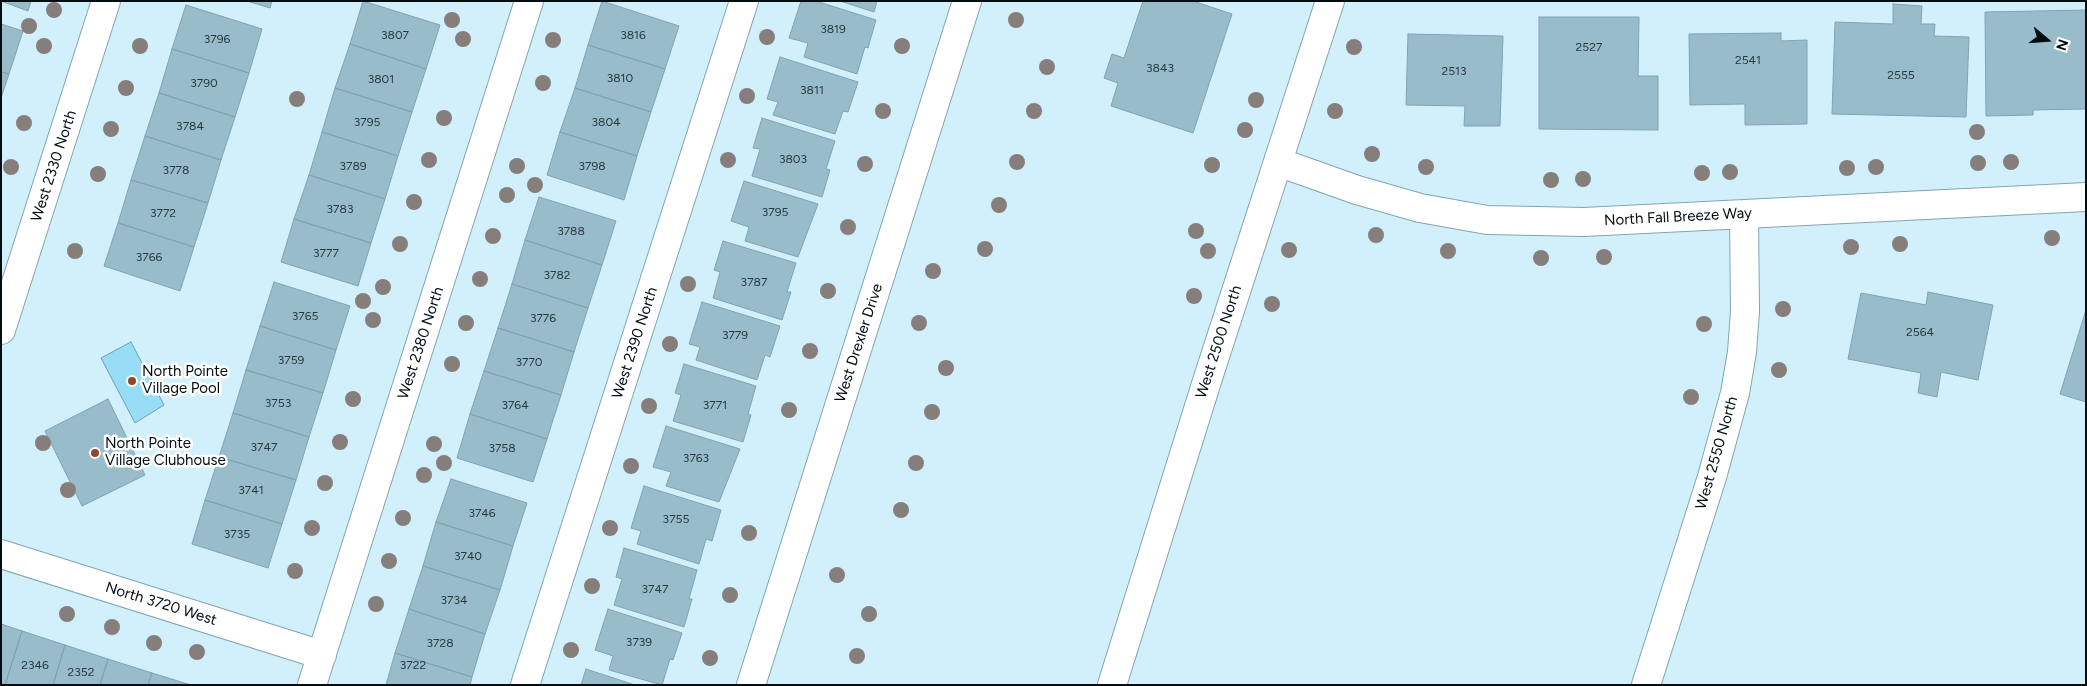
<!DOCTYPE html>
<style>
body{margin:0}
#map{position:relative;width:2087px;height:686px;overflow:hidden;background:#d2f0fc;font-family:Figtree,sans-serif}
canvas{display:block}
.frame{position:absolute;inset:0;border:2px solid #020d12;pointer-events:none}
.north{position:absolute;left:2022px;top:15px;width:50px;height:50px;-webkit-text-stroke:4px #fff;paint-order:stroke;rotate:108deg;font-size:14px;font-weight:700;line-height:20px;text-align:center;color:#020d12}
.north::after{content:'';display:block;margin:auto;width:18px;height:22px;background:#020d12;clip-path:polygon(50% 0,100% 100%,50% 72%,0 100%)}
</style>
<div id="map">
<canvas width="2087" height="686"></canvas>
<div class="frame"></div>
<div class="north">N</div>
</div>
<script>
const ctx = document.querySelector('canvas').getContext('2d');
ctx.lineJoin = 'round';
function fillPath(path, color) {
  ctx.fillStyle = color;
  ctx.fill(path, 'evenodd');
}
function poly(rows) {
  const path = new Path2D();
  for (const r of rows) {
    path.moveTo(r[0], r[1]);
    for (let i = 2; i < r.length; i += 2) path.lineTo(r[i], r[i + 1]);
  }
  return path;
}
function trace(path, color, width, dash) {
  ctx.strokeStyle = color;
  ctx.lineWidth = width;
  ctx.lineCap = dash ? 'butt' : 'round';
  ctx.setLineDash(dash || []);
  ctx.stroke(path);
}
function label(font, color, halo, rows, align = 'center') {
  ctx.font = font + ' Figtree,sans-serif';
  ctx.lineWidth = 5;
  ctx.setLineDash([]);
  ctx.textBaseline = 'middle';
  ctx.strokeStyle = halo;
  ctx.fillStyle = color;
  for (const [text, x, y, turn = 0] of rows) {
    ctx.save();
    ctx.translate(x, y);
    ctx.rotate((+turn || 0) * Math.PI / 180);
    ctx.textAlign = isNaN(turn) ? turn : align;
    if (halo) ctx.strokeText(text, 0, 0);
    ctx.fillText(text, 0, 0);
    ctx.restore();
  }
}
const water = poly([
 [131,342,164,405,135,423,101,358,131,342]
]);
fillPath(water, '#98dcf5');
trace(water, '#6b9eb1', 1);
const building = poly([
 [1,1,31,1,28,11,1,1],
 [247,1,272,1,270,8,247,1],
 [363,1,440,25,426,69,350,44,363,1],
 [602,1,679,26,665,69,588,45,602,1],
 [801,1,816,1,876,20,868,48,865,47,857,74,804,57,808,43,789,38,801,1],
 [840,1,877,1,874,12,840,1],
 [1143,1,1193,1,1232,14,1193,133,1111,106,1118,83,1104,78,1112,54,1124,58,1143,1],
 [1893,4,1922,6,1921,24,1935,24,1934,36,1969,37,1966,117,1832,114,1835,22,1893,24,1893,4],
 [186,5,262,29,249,73,172,49,186,5],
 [2086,10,2086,109,2033,110,2033,115,1986,116,1985,12,2086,10],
 [1539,17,1639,17,1638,76,1658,76,1658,130,1539,129,1539,17],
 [1,24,23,31,9,74,1,72,1,24],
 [1781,33,1781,41,1807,40,1807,124,1745,125,1745,104,1690,105,1689,34,1781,33],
 [1408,34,1503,36,1500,126,1464,126,1465,106,1406,105,1408,34],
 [350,44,426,69,412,112,335,88,350,44],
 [588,45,665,69,651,112,575,88,588,45],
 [172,49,249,73,235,117,159,93,172,49],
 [780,57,858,82,848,112,843,111,835,134,773,115,778,102,767,99,780,57],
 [1,72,9,74,1,98,1,72],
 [335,88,412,112,398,156,322,132,335,88],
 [575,88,651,112,637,156,560,132,575,88],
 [159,93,235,117,221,160,145,136,159,93],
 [762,118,835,141,826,169,830,170,822,197,752,176,760,149,753,148,762,118],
 [322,132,398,156,385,199,309,175,322,132],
 [560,132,637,156,624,200,547,175,560,132],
 [145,136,221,160,208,203,131,180,145,136],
 [309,175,385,199,371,243,294,219,309,175],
 [131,180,208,203,194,247,118,223,131,180],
 [744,181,818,204,798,257,745,241,749,227,731,221,744,181],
 [539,197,616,221,602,265,525,240,539,197],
 [294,219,371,243,358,286,281,262,294,219],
 [118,223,194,247,180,291,104,266,118,223],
 [525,240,602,265,588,308,512,284,525,240],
 [723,241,796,263,787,292,791,292,782,320,713,298,720,272,714,270,723,241],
 [274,282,350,306,336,350,260,326,274,282],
 [512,284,588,308,574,352,498,328,512,284],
 [1928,292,1993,305,1978,380,1941,372,1937,397,1918,393,1921,373,1848,359,1861,293,1926,305,1928,292],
 [702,302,780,326,770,357,765,355,757,380,696,360,700,347,689,344,702,302],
 [2086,310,2086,402,2060,394,2086,310],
 [260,326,336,350,323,393,246,370,260,326],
 [498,328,574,352,561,395,484,371,498,328],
 [684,364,756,386,748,414,751,415,743,442,673,421,681,395,675,393,684,364],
 [246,370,323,393,309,437,233,413,246,370],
 [484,371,561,395,547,439,470,414,484,371],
 [108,399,145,475,82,506,45,431,108,399],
 [233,413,309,437,296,480,219,457,233,413],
 [470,414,547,439,533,482,457,458,470,414],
 [666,426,740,449,719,502,666,486,671,472,653,467,666,426],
 [219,457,296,480,282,524,205,500,219,457],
 [451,479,527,503,513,546,436,522,451,479],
 [644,486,721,510,712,541,706,539,699,564,637,544,641,531,631,528,644,486],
 [205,500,282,524,268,568,192,544,205,500],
 [436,522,513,546,500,590,423,566,436,522],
 [624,548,697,570,689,599,692,599,684,627,614,605,622,579,616,577,624,548],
 [423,566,500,590,485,634,409,609,423,566],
 [409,609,485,634,472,677,395,653,409,609],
 [608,609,682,633,673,660,670,659,662,685,609,670,613,656,595,650,608,609],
 [1,624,22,631,5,685,1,685,1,624],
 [22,631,65,645,53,685,5,685,22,631],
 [65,645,108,659,100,685,53,685,65,645],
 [395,653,472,677,470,685,386,685,395,653],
 [108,659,152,673,148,685,100,685,108,659],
 [586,669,635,685,581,685,586,669],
 [152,673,191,685,148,685,152,673]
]);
fillPath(building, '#98bcca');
trace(building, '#80a3b1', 1);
const minor = poly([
 [1278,162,1357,190,1420,208,1487,220,1584,222,2086,197],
 [1,330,106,1],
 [1,554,322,655],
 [312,685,529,1],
 [525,685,744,1],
 [751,685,967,1],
 [1112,685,1207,381,1330,1],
 [1646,685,1712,477,1735,393,1742,352,1745,311,1744,214]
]);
trace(minor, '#82a5b3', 30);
trace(minor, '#fff', 28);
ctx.fillStyle = '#857e7a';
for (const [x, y] of [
 [54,10],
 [452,20],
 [1016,20],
 [29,26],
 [767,37],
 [463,39],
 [553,40],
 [44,46],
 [140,46],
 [902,46],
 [1354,47],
 [1047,67],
 [543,83],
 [126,88],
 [747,96],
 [297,99],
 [1256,100],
 [883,111],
 [1034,111],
 [1335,111],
 [444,118],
 [24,123],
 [111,129],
 [1245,130],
 [1977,132],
 [1372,154],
 [429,160],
 [728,160],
 [1017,162],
 [2011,162],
 [1978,163],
 [865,164],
 [1212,165],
 [517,166],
 [11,167],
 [1426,167],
 [1876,167],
 [1847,168],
 [1730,172],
 [1702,173],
 [98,174],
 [1583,179],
 [1551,180],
 [535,185],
 [507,195],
 [414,202],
 [999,205],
 [848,227],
 [1196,231],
 [1376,235],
 [493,236],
 [2052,238],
 [400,244],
 [1900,244],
 [1851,247],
 [985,249],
 [1289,250],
 [75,251],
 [1208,251],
 [1448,251],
 [1604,257],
 [1541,258],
 [933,271],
 [480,279],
 [688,284],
 [383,287],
 [828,291],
 [1194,296],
 [363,301],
 [1272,304],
 [1783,309],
 [373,320],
 [466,323],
 [919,323],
 [1704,324],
 [670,344],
 [810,351],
 [452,364],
 [946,368],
 [1779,370],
 [1691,397],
 [353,399],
 [649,406],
 [789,410],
 [932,412],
 [340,442],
 [43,443],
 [434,444],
 [444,463],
 [916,463],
 [631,466],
 [424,475],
 [325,483],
 [68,490],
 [901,510],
 [403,518],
 [312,528],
 [610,528],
 [749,533],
 [389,561],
 [295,571],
 [837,575],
 [592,586],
 [730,595],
 [376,604],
 [67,614],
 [869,614],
 [112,627],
 [154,643],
 [571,650],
 [197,652],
 [857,656],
 [710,658]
]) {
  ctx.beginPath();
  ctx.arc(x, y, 8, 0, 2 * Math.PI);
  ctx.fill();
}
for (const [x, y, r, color] of [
 [132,381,5,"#8f4727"],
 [95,453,5,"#8f4727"]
]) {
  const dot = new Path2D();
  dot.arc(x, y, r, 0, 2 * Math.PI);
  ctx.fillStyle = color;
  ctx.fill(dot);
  trace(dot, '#fff', 2);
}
label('12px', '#283940', null, [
 ["3819",833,29],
 ["3807",395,35],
 ["3816",633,35],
 ["3796",217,39],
 ["2527",1589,47],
 ["2541",1748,60],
 ["3843",1160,68],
 ["2513",1454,71],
 ["2555",1901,75],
 ["3810",620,78],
 ["3801",381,79],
 ["3790",204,83],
 ["3811",812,90],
 ["3795",367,122],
 ["3804",606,122],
 ["3784",190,126],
 ["3803",793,159],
 ["3789",353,166],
 ["3798",592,166],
 ["3778",176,170],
 ["3783",340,209],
 ["3795",775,212],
 ["3772",163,213],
 ["3788",571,231],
 ["3777",326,253],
 ["3766",149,257],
 ["3782",557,275],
 ["3787",754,282],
 ["3765",305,316],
 ["3776",543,318],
 ["2564",1920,332],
 ["3779",735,335],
 ["3759",291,360],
 ["3770",529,362],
 ["3753",278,403],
 ["3764",515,405],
 ["3771",715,405],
 ["3747",264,447],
 ["3758",502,448],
 ["3763",696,458],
 ["3741",251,490],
 ["3746",482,513],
 ["3755",676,519],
 ["3735",237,534],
 ["3740",468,556],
 ["3747",655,589],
 ["3734",454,600],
 ["3739",639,642],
 ["3728",440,643],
 ["2346",35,665],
 ["3722",413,665],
 ["2352",81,672]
]);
label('15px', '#020d12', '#fff', [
 ["West 2330 North",54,166,-72],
 ["North Fall Breeze Way",1678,217,-3],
 ["West 2500 North",1219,342,-72],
 ["West 2380 North",421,343,-72],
 ["West 2390 North",635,343,-72],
 ["West Drexler Drive",859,343,-72],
 ["West 2550 North",1717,453,-74],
 ["North 3720 West",161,604,17]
]);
label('15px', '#020d12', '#fff', [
 ["North Pointe",142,372],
 ["Village Pool",142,389],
 ["North Pointe",105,444],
 ["Village Clubhouse",105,461]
], 'left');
</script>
